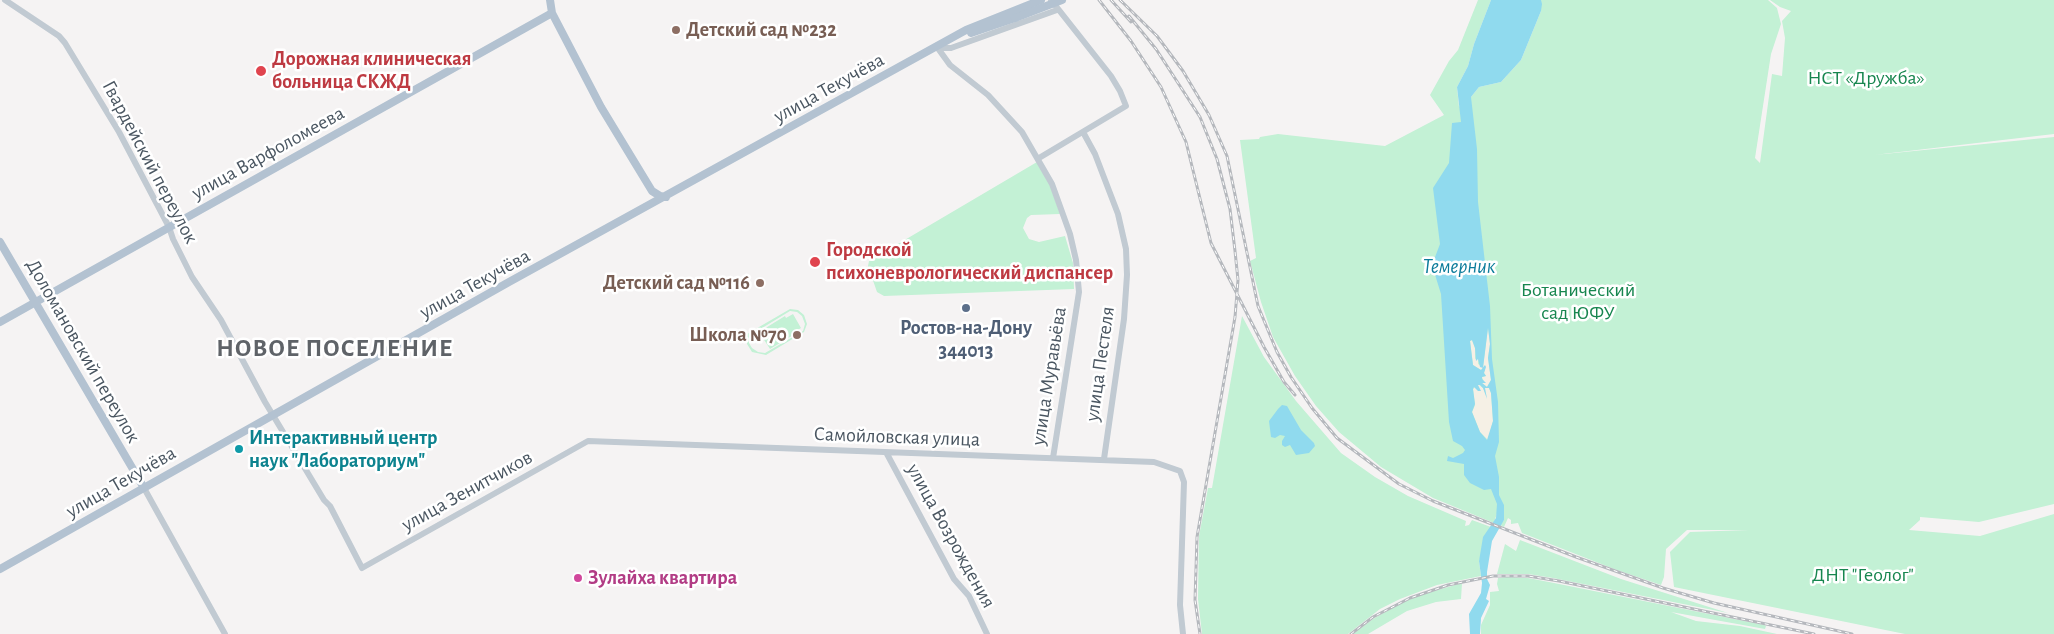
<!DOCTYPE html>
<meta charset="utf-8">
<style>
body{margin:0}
canvas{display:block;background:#f5f3f3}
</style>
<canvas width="2054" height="634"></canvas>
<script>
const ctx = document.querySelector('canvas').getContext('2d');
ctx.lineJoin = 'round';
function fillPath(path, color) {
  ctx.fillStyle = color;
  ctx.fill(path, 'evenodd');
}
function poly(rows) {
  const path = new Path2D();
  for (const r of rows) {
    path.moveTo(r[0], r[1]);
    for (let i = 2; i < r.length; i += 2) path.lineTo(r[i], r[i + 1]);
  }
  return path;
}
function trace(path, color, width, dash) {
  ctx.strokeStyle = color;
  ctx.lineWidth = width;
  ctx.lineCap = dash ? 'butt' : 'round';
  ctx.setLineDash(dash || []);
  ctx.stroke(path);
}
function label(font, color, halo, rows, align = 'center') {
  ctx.font = font + ' "Alegreya Sans",sans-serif';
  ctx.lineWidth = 5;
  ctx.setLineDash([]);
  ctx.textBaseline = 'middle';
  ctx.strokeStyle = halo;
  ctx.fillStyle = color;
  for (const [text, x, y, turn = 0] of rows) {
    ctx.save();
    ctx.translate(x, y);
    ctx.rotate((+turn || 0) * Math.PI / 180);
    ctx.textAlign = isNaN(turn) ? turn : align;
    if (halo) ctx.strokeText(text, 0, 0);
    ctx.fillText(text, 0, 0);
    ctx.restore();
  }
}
fillPath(poly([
 [1478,0,1491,0,1474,44,1468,66,1457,87,1459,107,1471,97,1479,87,1501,82,1521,60,1541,11,1541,0,1768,0,1777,8,1781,24,1771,54,1755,158,1760,163,1772,74,1782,76,1785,38,1782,21,1791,11,1780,7,1770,0,2054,0,2054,134,1874,155,2054,137,2054,504,1979,522,1920,517,1920,520,1909,530,1980,536,2054,514,2054,634,1905,634,1674,587,1670,552,1690,532,1749,530,1687,530,1666,549,1664,577,1661,585,1614,569,1522,533,1518,523,1511,524,1511,520,1508,518,1504,527,1500,525,1504,520,1497,513,1494,523,1433,498,1381,467,1339,432,1316,406,1295,376,1273,337,1261,302,1250,261,1256,258,1240,140,1259,139,1260,137,1278,134,1385,146,1444,115,1430,95,1449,61,1458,50],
 [1037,162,1050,185,1060,214,1031,215,1027,218,1023,228,1029,239,1039,242,1065,236,1073,263,1074,289,884,296,877,292,868,266,869,261],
 [790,309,798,310,804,315,807,324,804,332,766,355,752,352,747,344,747,334],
 [790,311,797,312,802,316,805,324,803,331,765,353,758,352,752,348,749,343,749,336],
 [793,314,801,328,794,332,795,334,770,349,759,332,785,316,786,318],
 [1242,316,1264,357,1296,401,1341,453,1375,477,1408,496,1466,521,1465,526,1469,525,1472,520,1491,527,1479,561,1481,576,1437,585,1400,599,1380,609,1348,634,1202,634,1198,599,1199,536,1208,488,1212,488],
 [1520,540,1621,579,1728,613,1553,578,1528,574,1497,574,1505,544,1516,551],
 [1507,577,1528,578,1549,582,1764,625,1766,626,1765,629,1671,612,1696,621,1740,626,1777,634,1481,634,1481,625,1490,605,1490,592,1499,591,1497,584,1498,578],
 [1462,583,1461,599,1436,602,1407,611,1368,634,1353,634,1373,619,1403,602,1424,594]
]), '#c3f1d5');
fillPath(poly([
 [1488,327,1490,344,1488,358,1491,380,1487,387,1482,383,1484,382,1482,377,1486,376,1484,373,1485,368,1481,370,1473,365,1470,341,1472,340,1475,348,1475,359,1478,358,1478,364,1483,367],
 [1478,384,1483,388,1487,397,1484,388,1489,388,1491,393,1493,421,1488,440,1480,432,1472,412,1475,405,1473,389]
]), '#f5f0e5');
fillPath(poly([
 [1491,0,1541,0,1542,4,1541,11,1521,60,1501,82,1479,87,1471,97,1477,149,1478,202,1490,306,1492,359,1498,402,1499,442,1495,456,1499,477,1499,495,1504,505,1504,520,1492,541,1487,572,1487,579,1490,585,1486,599,1489,601,1481,618,1480,634,1470,634,1469,614,1481,593,1482,583,1479,561,1483,537,1496,518,1497,504,1491,489,1484,490,1470,483,1464,475,1464,464,1447,461,1448,456,1453,458,1463,453,1465,450,1462,446,1453,441,1449,422,1441,294,1432,265,1440,244,1433,188,1449,163,1452,123,1461,122,1457,87,1468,66,1474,44],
 [1488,328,1490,344,1488,358,1491,380,1487,387,1482,383,1486,383,1482,379,1482,377,1486,376,1484,373,1486,367,1485,365,1481,370,1473,365,1470,341,1472,340,1475,348,1476,361,1478,359,1480,367,1483,368],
 [1478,385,1480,385,1483,388,1487,399,1485,388,1489,388,1491,393,1493,421,1487,440,1480,432,1472,412,1475,404,1473,389,1474,387,1478,391,1481,391],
 [1282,405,1287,406,1301,430,1314,443,1315,446,1309,453,1296,455,1290,445,1285,447,1282,445,1282,441,1285,436,1280,435,1275,438,1271,437,1269,421,1278,409]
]), '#90daee');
trace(poly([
 [5,0,59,36,65,43,119,132,169,227,173,239,192,277,221,320,265,402,324,500,330,506,362,568,588,441,1154,462,1180,471,1184,482,1180,605,1183,634],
 [943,43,943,48,951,48,1057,10],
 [937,47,950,65,988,95,1022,132,1052,184,1070,234,1076,260,1079,292,1053,458],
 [1083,132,1095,154,1118,214,1126,249,1127,275,1124,319,1104,459],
 [1039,158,1126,106,1120,91,1111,76,1051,0],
 [887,454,954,579,969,596,987,634],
 [144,488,225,634]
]), '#c1cad2', 6);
trace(poly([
 [550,0,552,13,601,107,652,191,660,196,666,197],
 [971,33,1015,18],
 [0,242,144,488],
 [0,322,552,13],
 [0,569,509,282,966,30,1041,0]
]), '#b3c2d1', 8);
const rail = poly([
 [1099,0,1131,41,1161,87,1186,142,1211,243,1264,347,1284,382,1295,395],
 [1111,0,1131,22],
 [1120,0,1157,36,1183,71,1209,115,1227,156,1258,306,1277,352,1291,377,1312,408,1337,438,1399,484,1433,501,1576,557,1663,588,1714,603,1852,634],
 [1129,16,1156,49,1200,117,1217,159,1230,209,1235,251,1238,280,1235,317,1197,537,1195,600,1200,634],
 [1351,634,1373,617,1410,598,1448,585,1493,576,1528,576,1559,581,1814,634]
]);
trace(rail, '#b5b8bd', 3);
trace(rail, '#fff', 1, [4]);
trace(poly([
 [1015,18,1062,0]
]), '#b3c2d1', 8);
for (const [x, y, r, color] of [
 [676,30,5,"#8d6e63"],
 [261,71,6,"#e0444e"],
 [815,262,6,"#e0444e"],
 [760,283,5,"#8d6e63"],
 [966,308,5,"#5c6f8a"],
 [797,335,5,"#8d6e63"],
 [239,449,5,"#0f9aa8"],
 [578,578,5,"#d1479c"]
]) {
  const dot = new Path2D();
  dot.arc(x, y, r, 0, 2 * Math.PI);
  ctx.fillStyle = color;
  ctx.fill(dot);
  trace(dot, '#fff', 2);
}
label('bold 20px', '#785e54', '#fff', [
 ["Детский сад №232",686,30,"left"],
 ["Детский сад №116",750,283],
 ["Школа №70",787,335]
], 'right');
label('bold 20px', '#be3a42', '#fff', [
 ["Дорожная клиническая",272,59],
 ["больница СКЖД",272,82],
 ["Городской",826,250],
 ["психоневрологический диспансер",826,273]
], 'left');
label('20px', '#17864f', '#fff', [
 ["НСТ «Дружба»",1866,78],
 ["Ботанический",1578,290],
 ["сад ЮФУ",1578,313],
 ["ДНТ \"Геолог\"",1863,575]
]);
label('20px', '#4a5661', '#fff', [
 ["улица Текучёва",829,88,-29],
 ["улица Варфоломеева",268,153,-29],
 ["Гвардейский переулок",150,162,62],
 ["улица Текучёва",475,284,-29],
 ["Доломановский переулок",83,351,60],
 ["улица Пестеля",1100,364,-82],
 ["улица Муравьёва",1049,376,-81],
 ["Самойловская улица",897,437,2],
 ["улица Текучёва",121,482,-30],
 ["улица Зенитчиков",467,491,-29],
 ["улица Возрождения",951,536,61]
]);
label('bold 20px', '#4e5e75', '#fff', [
 ["Ростов-на-Дону",966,328],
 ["344013",966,351]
]);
label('bold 20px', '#0d838f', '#fff', [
 ["Интерактивный центр",249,438],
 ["наук \"Лабораториум\"",249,461]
], 'left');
label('bold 20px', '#b23c85', '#fff', [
 ["Зулайха квартира",588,578]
], 'left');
label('italic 21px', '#0c7c9b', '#fff', [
 ["Темерник",1459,267]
]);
ctx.letterSpacing = '1px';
label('bold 25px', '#5f6368', '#fff', [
 ["НОВОЕ ПОСЕЛЕНИЕ",335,348]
]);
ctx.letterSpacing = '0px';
</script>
